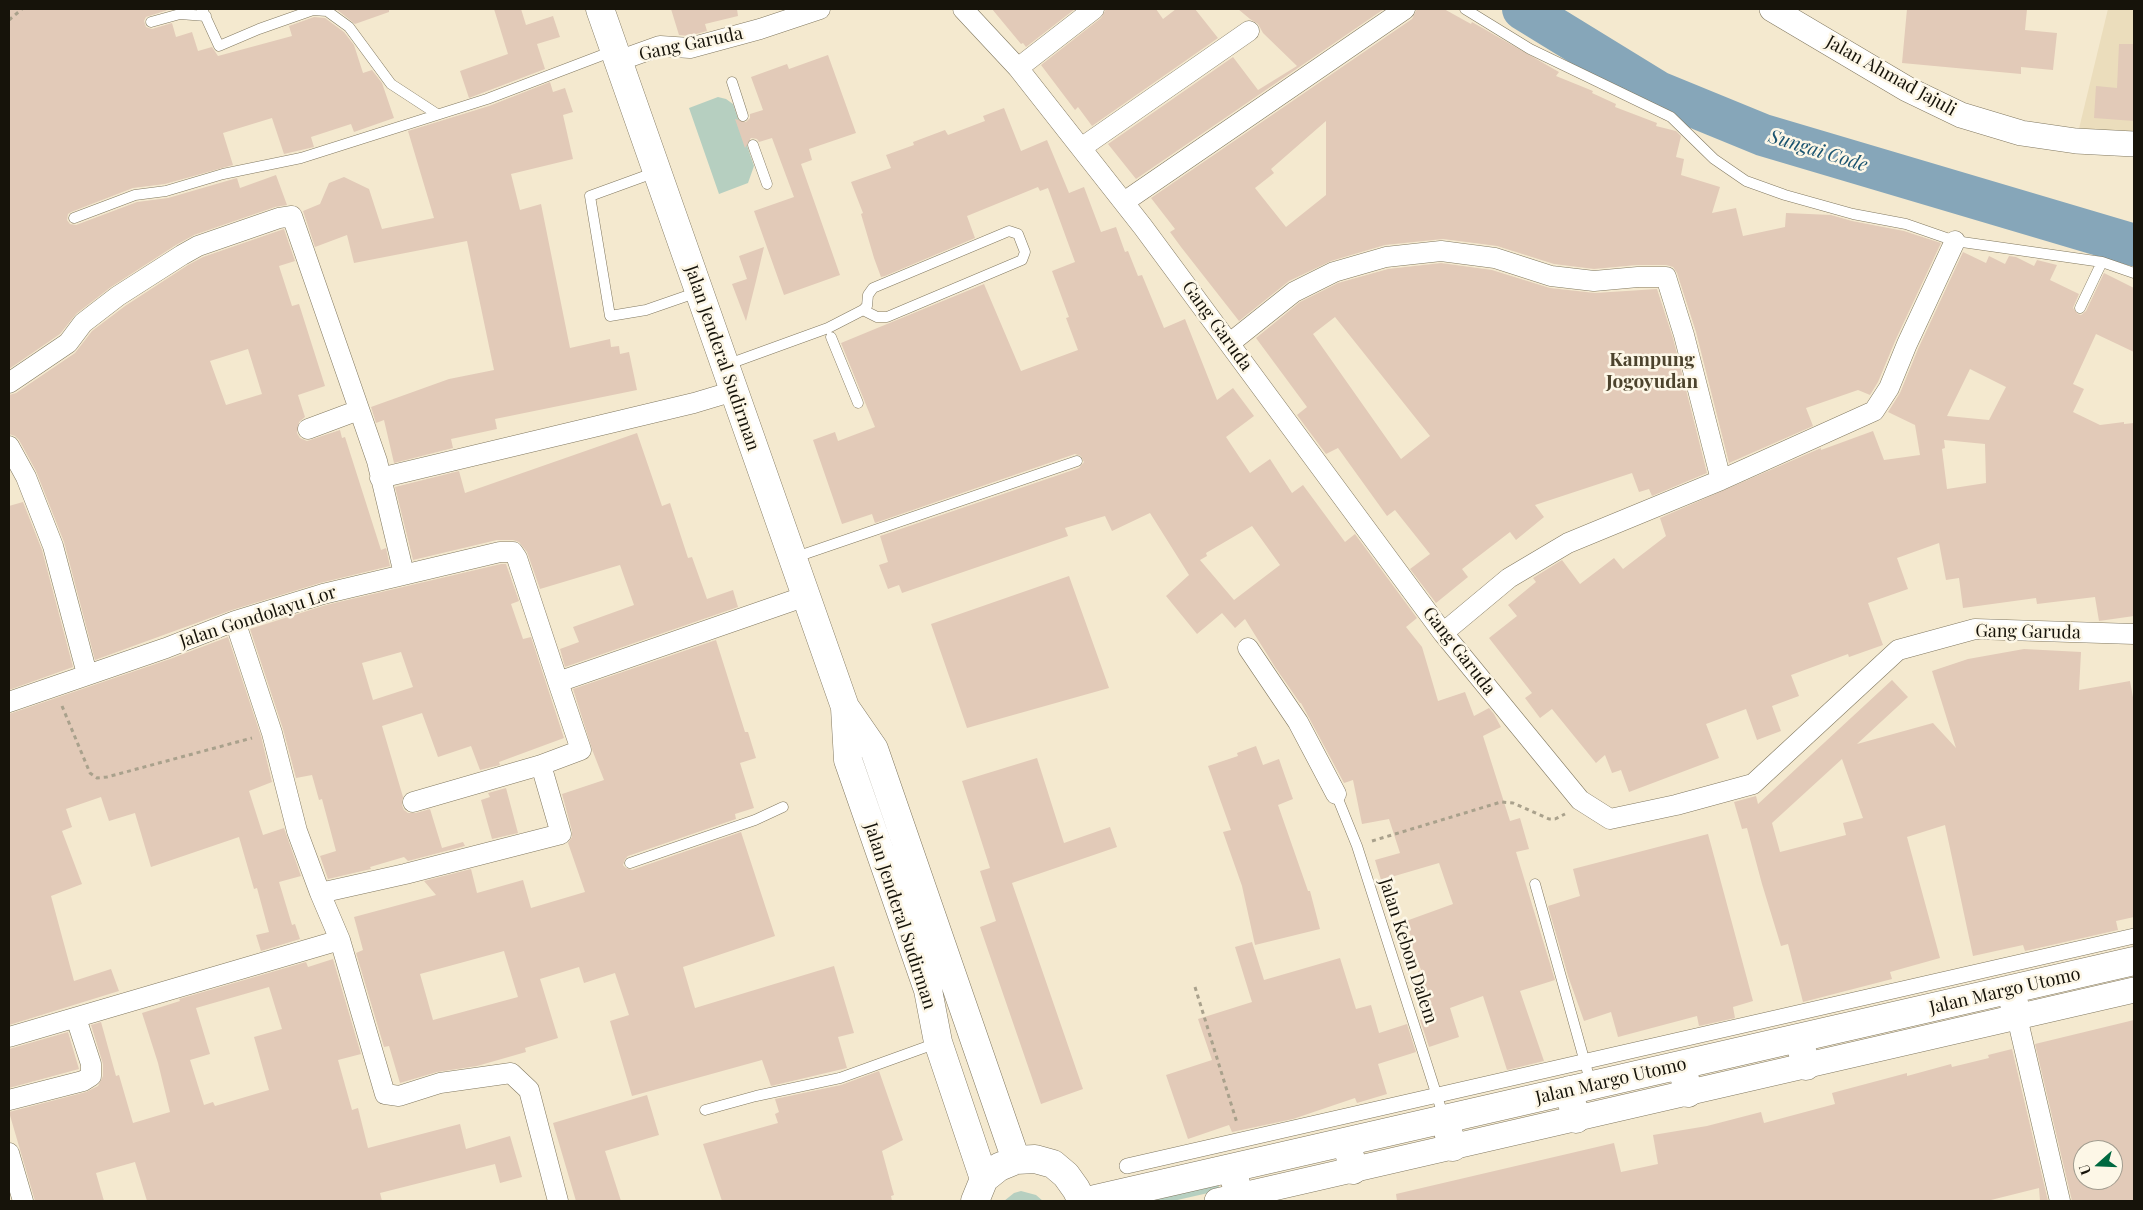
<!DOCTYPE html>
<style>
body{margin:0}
#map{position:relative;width:2143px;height:1210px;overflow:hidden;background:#f4e9cf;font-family:"Playfair Display",serif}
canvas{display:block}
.frame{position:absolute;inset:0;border:10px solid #16130a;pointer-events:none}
.north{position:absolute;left:2073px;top:1140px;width:50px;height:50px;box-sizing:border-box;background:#fdf7e7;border:1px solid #a19c8f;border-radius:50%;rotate:250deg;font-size:14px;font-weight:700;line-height:20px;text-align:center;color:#16130a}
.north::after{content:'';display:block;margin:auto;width:18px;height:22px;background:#006940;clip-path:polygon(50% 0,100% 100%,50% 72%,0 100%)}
</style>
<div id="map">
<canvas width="2143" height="1210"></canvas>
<div class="frame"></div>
<div class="north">U</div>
</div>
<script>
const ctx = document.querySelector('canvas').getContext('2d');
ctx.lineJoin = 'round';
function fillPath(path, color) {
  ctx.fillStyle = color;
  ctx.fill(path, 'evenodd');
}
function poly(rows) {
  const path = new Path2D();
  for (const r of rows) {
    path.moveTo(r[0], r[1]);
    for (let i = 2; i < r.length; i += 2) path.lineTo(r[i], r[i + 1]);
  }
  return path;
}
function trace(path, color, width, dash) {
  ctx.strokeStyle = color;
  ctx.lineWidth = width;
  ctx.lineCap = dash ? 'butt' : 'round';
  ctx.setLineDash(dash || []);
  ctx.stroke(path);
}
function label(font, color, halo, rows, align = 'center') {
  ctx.font = font + ' "Playfair Display",serif';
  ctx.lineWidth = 5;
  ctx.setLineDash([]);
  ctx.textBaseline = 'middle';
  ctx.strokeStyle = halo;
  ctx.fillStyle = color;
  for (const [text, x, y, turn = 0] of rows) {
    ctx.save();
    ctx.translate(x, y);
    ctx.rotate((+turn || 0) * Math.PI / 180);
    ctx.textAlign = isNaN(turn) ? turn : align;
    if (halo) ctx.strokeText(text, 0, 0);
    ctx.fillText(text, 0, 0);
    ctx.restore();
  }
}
fillPath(poly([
 [2108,9,2134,9,2134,144,2076,141]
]), '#ebddbc');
fillPath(poly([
 [718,97,726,99,733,104,754,166,748,183,719,194,689,108],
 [1217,1184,1219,1186,1217,1191,1173,1201,1145,1201],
 [1021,1191,1036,1195,1043,1201,1004,1201,1014,1193]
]), '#b6cfc0');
trace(poly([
 [1523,9,1658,92,1763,135,2134,245]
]), '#86a6b9', 42);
fillPath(poly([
 [9,9,167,9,168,10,146,17,144,21,146,27,152,29,172,23,176,37,192,32,198,51,212,47,218,56,292,36,289,26,314,17,325,18,344,32,354,45,363,73,372,70,382,83,394,118,354,132,351,124,311,137,314,147,284,154,272,118,223,133,233,165,165,184,133,188,71,212,68,214,67,220,70,224,76,225,137,202,168,198,237,178,240,188,276,175,287,205,275,207,194,235,176,245,111,287,76,314,60,334,9,369],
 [336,9,389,9,389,12,355,24],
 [494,9,521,9,526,25,553,16,560,37,537,44,545,69,469,98,460,71,508,54],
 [671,9,737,9,738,16,705,24,707,31,689,36,679,35],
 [992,9,1075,9,1026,47,1023,43,1021,44],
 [1106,9,1156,9,1163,19,1176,9,1195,9,1218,38,1092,126,1078,107,1075,110,1041,65,1101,18],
 [1238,9,1384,9,1136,179,1108,144,1233,57,1258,90,1297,66,1263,33,1258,24,1250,19],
 [1417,9,1444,9,1471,24,1472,22,1559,72,1556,76,1593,91,1592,93,1616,104,1615,107,1657,123,1656,126,1676,131,1681,136,1676,157,1684,159,1681,175,1720,187,1712,213,1736,208,1743,236,1785,227,1786,213,1831,215,1852,221,1904,231,1941,243,1896,339,1878,382,1870,395,1858,390,1806,408,1813,426,1729,463,1696,332,1677,273,1673,267,1666,265,1637,265,1594,269,1554,264,1497,246,1443,239,1385,245,1331,261,1289,281,1239,321,1181,247,1170,232,1175,229,1151,198,1412,19],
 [1326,121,1326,195,1286,227,1255,188,1274,173,1271,169],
 [1907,9,2027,9,2025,30,2057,33,2053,70,2021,67,2021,74,1902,63],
 [2119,44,2134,44,2134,121,2094,118,2096,86,2117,88],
 [828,55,856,133,809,149,812,160,801,164,840,275,784,295,754,211,794,197,772,138,759,142,757,139,751,138,745,148,735,119,746,122,750,118,750,114,763,110,751,77,787,64,789,69],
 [550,82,553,92,565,88,573,112,563,115,573,159,511,174,520,210,541,204,570,348,610,339,611,347,619,346,620,354,629,352,637,390,495,419,497,429,451,439,453,448,394,463,384,420,376,423,371,407,449,379,494,370,467,241,354,263,347,235,315,247,303,211,320,204,329,183,344,177,369,189,382,229,434,218,408,131,489,106],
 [1004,108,1021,151,1047,140,1069,193,1084,187,1101,232,1116,227,1125,252,1128,251,1138,276,1142,275,1164,328,1185,319,1217,400,1233,388,1254,416,1226,437,1250,473,1270,459,1292,493,1303,485,1345,542,1355,534,1417,618,1406,627,1422,647,1438,701,1465,692,1474,716,1489,708,1494,714,1501,727,1483,736,1510,821,1520,818,1529,849,1516,852,1555,980,1520,991,1544,1061,1507,1070,1483,996,1450,1008,1459,1037,1429,1047,1420,1020,1433,1015,1418,971,1421,970,1409,937,1411,937,1406,921,1453,904,1439,863,1381,880,1375,860,1400,853,1389,819,1362,824,1353,780,1344,783,1301,703,1300,703,1275,667,1245,619,1235,628,1222,613,1197,634,1166,596,1189,575,1150,513,1112,531,1105,516,1065,528,1068,536,902,593,899,585,888,589,879,565,888,562,880,536,1079,468,1084,462,1081,456,1075,454,875,523,872,514,842,524,813,440,835,432,838,441,875,427,841,343,984,284,1021,371,1078,350,1066,318,1069,317,1052,271,1075,262,1048,188,1040,191,1038,187,967,216,975,238,885,276,881,277,874,258,861,214,863,213,851,182,891,168,886,155,914,145,913,142,945,130,948,135,985,121,983,116],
 [1252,526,1280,565,1234,600,1200,560,1207,556,1206,553],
 [284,229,295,261,279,266,292,306,299,304,325,386,298,395,305,417,299,422,297,433,300,438,307,441,340,430,342,438,345,437,381,550,386,548,390,566,320,583,232,610,95,660,64,542,36,471,19,440,15,436,9,434,9,395,16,393,75,353,92,331,125,306,188,265,203,257],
 [248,349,262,394,226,405,210,361],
 [764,247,756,281,746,321,732,284,747,279,739,256],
 [1963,252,1986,263,1989,256,2005,264,2009,256,2016,257,2034,266,2037,260,2057,265,2050,280,2079,294,2073,308,2078,314,2081,315,2086,311,2104,273,2134,288,2134,352,2096,334,2073,384,2084,389,2073,412,2100,425,2124,422,2124,424,2134,423,2134,616,2099,621,2095,597,2037,604,2036,598,1963,608,1959,578,1946,580,1939,543,1897,558,1908,589,1868,603,1883,645,1849,657,1848,654,1791,675,1799,696,1772,706,1781,731,1757,740,1746,709,1706,724,1719,758,1629,792,1621,770,1612,773,1605,755,1596,763,1552,709,1540,718,1525,698,1532,693,1489,638,1517,616,1508,605,1536,582,1533,578,1562,560,1580,584,1614,558,1623,569,1666,536,1660,518,1821,448,1821,450,1873,431,1884,460,1920,455,1915,425,1888,412,1900,393,1918,349],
 [1970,369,2006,387,1989,420,1947,416],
 [1944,440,1985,444,1986,483,1947,489,1942,449,1945,448],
 [1441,263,1492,270,1550,288,1595,293,1657,289,1673,338,1707,473,1652,496,1649,489,1639,492,1632,473,1535,505,1544,517,1516,540,1510,532,1462,569,1468,577,1436,603,1410,569,1430,554,1395,510,1387,516,1338,448,1326,454,1297,415,1307,407,1256,338,1300,302,1338,283,1388,269],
 [1335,317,1430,436,1401,459,1313,334],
 [637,433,662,506,670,503,688,558,692,557,707,599,733,590,738,607,565,667,560,649,579,642,573,627,634,605,620,565,540,589,527,552,519,542,513,540,497,540,413,560,395,487,459,471,465,493],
 [23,502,42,550,73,667,9,690,9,506],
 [501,564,506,564,519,601,511,604,523,639,531,637,564,738,499,762,500,765,480,770,471,746,438,757,422,713,382,726,403,797,402,805,404,810,408,813,416,813,430,809,442,848,463,842,465,846,408,861,404,857,370,867,371,869,328,879,320,856,336,851,322,799,319,800,312,775,296,778,283,729,250,629,326,605],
 [401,652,413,687,373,700,362,663],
 [1069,576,1109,688,967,728,931,624],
 [228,637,261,736,272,782,249,791,263,835,284,828,301,876,279,882,292,925,295,924,300,939,261,951,256,935,269,932,257,888,254,889,239,837,151,867,135,813,109,821,101,797,66,809,72,827,62,831,82,884,51,896,74,981,111,969,119,991,9,1025,9,714,170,659],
 [716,640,745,732,748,732,756,758,740,763,754,808,735,814,736,819,628,856,625,859,623,865,626,868,632,870,741,832,775,936,683,967,695,1008,834,966,854,1033,838,1037,847,1068,771,1086,762,1060,632,1096,610,1021,629,1015,615,973,584,983,579,967,540,979,558,1038,525,1048,526,1052,477,1066,437,1072,400,1083,389,1046,384,1047,356,953,363,950,354,917,436,895,424,881,471,869,477,893,523,880,531,908,585,892,568,843,572,837,572,831,562,794,604,780,593,752,573,689],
 [504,951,518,997,433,1020,420,974],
 [2024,649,2081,652,2079,690,2130,681,2134,703,2134,917,2116,921,2118,930,2025,951,2023,945,1973,956,1945,825,1907,837,1940,958,1890,972,1892,979,1803,1002,1788,944,1781,946,1762,884,1747,828,1742,829,1734,802,1756,796,1758,804,1892,680,1908,697,1857,744,1933,723,1956,748,1932,671,1968,659],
 [1842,759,1863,818,1843,823,1846,835,1780,852,1772,823],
 [1256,746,1263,765,1279,759,1293,799,1278,805,1308,891,1310,891,1320,929,1255,945,1242,886,1223,832,1231,830,1208,766,1238,756,1237,753],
 [1037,758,1064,843,1110,827,1117,847,1012,883,1083,1089,1041,1104,980,927,996,921,980,871,990,868,962,781],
 [506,788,518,833,492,839,481,800,490,797,488,793],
 [1708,834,1753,1001,1733,1007,1735,1018,1699,1026,1697,1016,1618,1037,1611,1012,1584,1021,1568,976,1548,906,1580,896,1573,869],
 [1252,942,1264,980,1340,958,1356,1009,1371,1005,1379,1033,1407,1024,1416,1052,1378,1064,1387,1094,1357,1103,1355,1098,1293,1119,1232,1132,1229,1125,1188,1139,1166,1075,1212,1060,1198,1019,1252,1002,1235,947],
 [333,959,361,1054,338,1060,352,1110,358,1108,368,1148,460,1124,466,1149,510,1136,522,1177,500,1183,495,1164,380,1193,382,1201,147,1201,135,1162,96,1173,104,1201,35,1201,9,1112,86,1092,98,1086,103,1076,103,1064,91,1025,101,1022,116,1076,119,1075,133,1123,170,1112,158,1063,142,1013,180,1001,179,999,306,962,308,967],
 [269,987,282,1029,254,1037,269,1090,215,1106,213,1102,204,1105,190,1060,210,1054,196,1008],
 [2134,1020,2134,1201,2072,1201,2035,1044],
 [2083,1150,2113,1150,2113,1180,2083,1180],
 [68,1032,79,1069,9,1088,9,1049],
 [2012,1049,2048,1201,2040,1201,2039,1188,1987,1201,1397,1201,1396,1194,1614,1143,1621,1172,1658,1164,1653,1135,1707,1126,1761,1112,1764,1123,1835,1104,1832,1093,1907,1073,1907,1076,1951,1064,1952,1067,1989,1058,1988,1055],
 [879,1071,903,1140,882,1151,894,1195,891,1196,892,1201,722,1201,703,1144,778,1123,775,1114,779,1112,775,1099,841,1085],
 [647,1095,659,1135,605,1151,621,1201,576,1201,553,1123]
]), '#e2cab8');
const service = poly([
 [202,9,219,46,259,29,313,10,327,11,349,27,391,84,437,114],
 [1465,9,1530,49,1671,117,1714,159,1746,181,1785,195,1853,214,1906,224,1955,241,2102,262,2134,273],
 [151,22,180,14,206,16],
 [732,82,743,116],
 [753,145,767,184],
 [656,172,590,196,610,316,646,310,698,292],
 [74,218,135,195,166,191,223,174,301,158,487,99,613,51],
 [2080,308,2102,262],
 [831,337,858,403],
 [726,365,828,328,863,310,877,317,887,317,1022,260,1025,252,1018,234,1009,231,873,288,868,295,867,306,863,310],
 [793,558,1077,461],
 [1336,794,1357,846,1444,1118],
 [630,863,755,820,783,807],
 [1535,884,1591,1084],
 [705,1110,756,1096,840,1078,937,1043]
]);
const pedestrian = poly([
 [1127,1166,2134,936]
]);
const minor = poly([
 [963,9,1018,68,1143,227,1443,633,1580,800,1610,819,1676,805,1753,784,1898,650,1975,629,2134,634],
 [618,61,660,46,690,48,760,29,820,9],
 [1018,68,1094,9],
 [1081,148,1249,31],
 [1124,202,1405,9],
 [1230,343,1294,292,1334,272,1386,257,1441,251,1495,258,1551,276,1594,281,1638,277,1666,277,1684,335,1721,480],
 [9,383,68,343,83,323,118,296,182,255,198,246,279,218,292,216,377,461,404,574],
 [308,429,359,410],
 [9,446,26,477,53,546,87,674],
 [380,478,694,403,734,391],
 [235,621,272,733,297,831,320,893],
 [1443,633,1509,578,1568,543,1721,480,1874,411,1889,388,1907,344,1955,241],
 [1248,648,1298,722,1336,794],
 [9,702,166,648,235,621,323,594,500,552,513,552,517,558,558,682,806,596],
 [413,802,541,765],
 [2017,1017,2060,1201],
 [9,1037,340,940],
 [9,1100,83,1081,91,1076,91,1064,76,1018],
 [9,1153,23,1201],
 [558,1201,529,1090,511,1073,440,1083,399,1096,385,1094,340,940,320,893,405,874,561,834,541,765,581,750,558,682]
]);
const tertiary = poly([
 [1772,9,1907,89,1961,115,2021,133,2076,141,2134,144],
 [1217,1201,2134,990]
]);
const secondary = poly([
 [2011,989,2017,1017],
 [1799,1038,1806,1066],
 [1682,1065,1688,1093],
 [1569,1090,1576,1119],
 [1444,1119,1453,1147],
 [1347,1142,1353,1170],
 [1232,1168,1239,1196],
 [1087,1201,2134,961]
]);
const primary = poly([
 [600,9,845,707,874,749,1016,1160],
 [845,708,848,760,928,990,938,1042,984,1179],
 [975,1201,984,1179,999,1167,1016,1160,1035,1159,1053,1164,1066,1175,1076,1189,1082,1201]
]);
trace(service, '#817860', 11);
trace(pedestrian, '#817860', 16);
trace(minor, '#817860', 21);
trace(tertiary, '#817860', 26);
trace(secondary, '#817860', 29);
trace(primary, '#817860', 29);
trace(poly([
 [9,20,22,9],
 [62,706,90,773,97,778,107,777,252,738],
 [1372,841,1501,802,1513,803,1549,819,1555,819,1565,814],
 [1195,987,1237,1123]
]), '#a9a18c', 3, [4, 4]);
trace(service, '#fff', 10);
trace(pedestrian, '#fff', 15);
trace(minor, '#fff', 20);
trace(tertiary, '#fff', 25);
trace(secondary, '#fff', 28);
trace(primary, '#fff', 28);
label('18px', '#16130a', '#fdf7e7', [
 ["Gang Garuda",691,44,-12],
 ["Jalan Ahmad Jajuli",1891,76,29],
 ["Gang Garuda",1217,326,54],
 ["Jalan Jenderal Sudirman",722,358,71],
 ["Jalan Gondolayu Lor",258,617,-18],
 ["Gang Garuda",2028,632,1],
 ["Gang Garuda",1459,651,52],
 ["Jalan Jenderal Sudirman",900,916,72],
 ["Jalan Kebon Dalem",1408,951,72],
 ["Jalan Margo Utomo",2005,991,-13],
 ["Jalan Margo Utomo",1611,1081,-13]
]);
label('italic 19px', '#19536f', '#fdf7e7', [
 ["Sungai Code",1818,151,17]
]);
label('bold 19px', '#4c432d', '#fdf7e7', [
 ["Kampung",1652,360],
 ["Jogoyudan",1652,382]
]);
</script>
